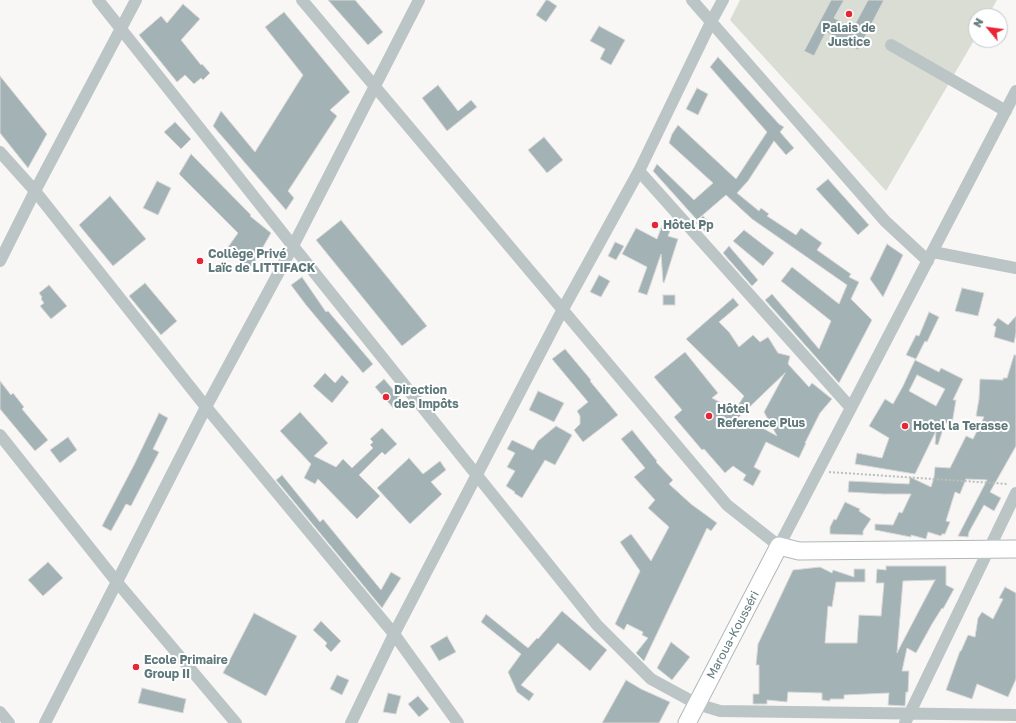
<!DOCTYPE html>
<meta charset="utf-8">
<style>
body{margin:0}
#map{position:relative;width:1016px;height:723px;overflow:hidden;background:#f8f7f5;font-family:"Golos Text",sans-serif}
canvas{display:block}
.north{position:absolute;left:968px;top:8px;width:40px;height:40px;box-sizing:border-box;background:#fff;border:1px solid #bfc9ca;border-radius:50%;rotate:299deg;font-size:11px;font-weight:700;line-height:16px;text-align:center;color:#5e787b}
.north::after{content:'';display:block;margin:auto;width:14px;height:18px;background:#e82534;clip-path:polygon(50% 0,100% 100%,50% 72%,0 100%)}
</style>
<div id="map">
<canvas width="1016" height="723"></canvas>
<div class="north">N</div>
</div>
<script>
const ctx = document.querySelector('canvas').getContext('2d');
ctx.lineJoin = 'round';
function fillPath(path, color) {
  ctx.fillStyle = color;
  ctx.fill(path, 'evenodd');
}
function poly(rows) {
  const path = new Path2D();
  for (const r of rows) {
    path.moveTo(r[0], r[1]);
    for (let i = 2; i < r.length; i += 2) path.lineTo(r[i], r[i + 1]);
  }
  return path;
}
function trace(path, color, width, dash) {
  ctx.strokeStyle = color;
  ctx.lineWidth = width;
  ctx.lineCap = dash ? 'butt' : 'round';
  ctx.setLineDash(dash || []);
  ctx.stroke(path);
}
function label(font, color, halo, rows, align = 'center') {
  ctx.font = font + ' "Golos Text",sans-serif';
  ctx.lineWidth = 4;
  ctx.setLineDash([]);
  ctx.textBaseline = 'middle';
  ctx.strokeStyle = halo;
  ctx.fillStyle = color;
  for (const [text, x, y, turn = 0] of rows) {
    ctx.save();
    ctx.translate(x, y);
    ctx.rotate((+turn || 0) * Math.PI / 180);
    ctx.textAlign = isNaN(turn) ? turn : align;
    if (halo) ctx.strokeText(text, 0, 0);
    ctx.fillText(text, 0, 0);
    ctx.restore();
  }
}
fillPath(poly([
 [740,0,997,0,988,16,976,16,976,37,886,191,730,20]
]), '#daddd4');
const building = poly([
 [328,0,355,0,383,32,368,45,328,0],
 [546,0,548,0,557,6,546,22,536,15,546,0],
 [831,0,844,0,834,18,853,28,868,0,884,0,858,50,826,32,814,56,804,51,831,0],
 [183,4,200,19,181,40,201,65,202,64,210,73,203,80,201,78,194,84,185,75,177,82,139,35,161,16,167,23,183,4],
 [284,12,350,92,330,110,337,116,288,191,294,198,286,210,213,126,221,111,255,152,303,75,265,27,284,12],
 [599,26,625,40,611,65,600,59,605,49,590,41,599,26],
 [718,57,779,124,784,127,780,132,794,148,786,155,774,141,748,181,737,193,759,211,761,208,769,214,767,216,796,235,801,228,822,243,817,250,851,274,849,277,859,282,851,299,872,320,839,383,765,300,772,294,819,349,831,321,781,281,792,267,839,304,847,285,752,219,726,195,697,220,653,171,657,164,694,200,713,183,669,143,672,134,678,125,736,179,767,132,710,67,718,57],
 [0,76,47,134,28,168,0,133,0,76],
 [438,85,458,111,471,100,477,107,447,131,422,98,438,85],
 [697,88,708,94,698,115,686,109,697,88],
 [175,122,191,139,181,149,164,132,175,122],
 [544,137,563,160,547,173,528,150,544,137],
 [191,154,251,215,250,216,271,233,251,268,226,250,238,233,179,174,191,154],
 [828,179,869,225,858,235,816,189,828,179],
 [157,181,171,188,158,215,143,208,157,181],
 [110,196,146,239,113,266,79,225,110,196],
 [703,216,715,227,708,234,696,223,703,216],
 [341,220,427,326,402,346,316,240,341,220],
 [663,223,672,226,668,236,678,239,664,283,663,282,661,254,647,295,638,292,647,267,622,254,636,228,657,239,663,223],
 [744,230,774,253,763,266,733,241,744,230],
 [615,242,624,246,616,260,608,256,615,242],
 [887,244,903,255,883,297,870,279,887,244],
 [729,246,758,280,752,286,723,253,729,246],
 [599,275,610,281,601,297,590,292,599,275],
 [302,277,326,312,328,311,373,364,363,373,306,305,291,285,302,277],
 [145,283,177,321,161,335,129,296,145,283],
 [49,285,67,306,51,319,40,306,44,303,41,299,42,297,39,293,49,285],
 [962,288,984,293,978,316,955,311,962,288],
 [663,295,675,295,675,305,663,305,663,295],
 [733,298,739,305,719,322,729,332,739,347,753,335,760,342,768,337,778,353,790,356,788,364,809,387,812,383,832,399,820,413,805,443,806,443,799,458,766,442,754,467,761,471,753,486,743,480,746,475,733,466,725,473,704,449,702,450,674,417,682,410,654,377,685,352,718,393,712,398,735,410,744,396,686,339,733,298],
 [785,373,764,412,777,436,757,425,738,418,785,373],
 [929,312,939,317,927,342,925,341,916,359,906,355,916,335,919,336,929,312],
 [1016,316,1016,333,1014,343,994,337,996,327,993,325,998,318,1008,325,1016,316],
 [565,349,591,380,590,381,618,415,583,442,574,430,580,424,580,416,577,411,588,402,552,359,565,349],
 [1014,355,1016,355,1016,446,990,492,1001,498,994,511,984,505,969,532,968,537,958,536,987,480,966,479,960,494,955,492,946,521,950,522,945,534,942,534,941,536,928,532,926,539,911,535,911,537,875,530,875,524,893,525,899,512,902,513,911,494,883,494,848,492,849,481,909,484,910,477,931,487,934,477,935,467,950,468,966,436,973,439,984,417,976,416,979,399,980,379,1003,380,1003,378,1007,378,1014,355],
 [915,360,939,372,941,368,963,379,953,400,956,400,952,424,945,423,938,445,935,444,936,431,915,474,855,464,857,453,882,458,889,438,869,426,885,399,893,404,903,386,915,360],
 [917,375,945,389,936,406,909,391,917,375],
 [325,373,335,383,342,375,349,382,332,403,313,386,325,373],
 [384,379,403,401,394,409,375,387,384,379],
 [0,381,11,395,13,393,24,407,22,409,48,440,35,451,0,409,0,381],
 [538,391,564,403,554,422,529,410,538,391],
 [300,412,328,443,314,456,336,467,343,459,352,468,373,448,370,445,373,442,370,439,382,428,397,444,385,455,382,452,359,475,380,496,357,519,318,479,315,484,304,478,311,464,280,431,300,412],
 [159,413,168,418,153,449,159,452,131,506,126,504,111,531,102,526,134,465,159,413],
 [556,426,572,435,555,465,545,460,522,498,514,493,515,492,506,486,515,471,507,467,515,453,507,449,512,440,533,450,538,441,556,426],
 [632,430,657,461,656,462,673,480,669,484,691,504,717,523,711,531,707,528,644,661,636,653,648,638,642,635,643,632,627,624,624,630,615,624,640,571,620,542,631,534,651,561,669,527,648,508,655,500,634,477,645,468,621,439,632,430],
 [68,437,77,450,60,463,50,450,68,437],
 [409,458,423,474,440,461,446,470,431,482,442,494,410,524,377,488,409,458],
 [282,475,320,522,323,519,381,590,391,572,401,578,382,608,276,480,282,475],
 [845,502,860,509,859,511,871,519,863,531,863,535,830,534,830,527,834,519,836,520,845,502],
 [48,562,63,578,43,596,28,580,48,562],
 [886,566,946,566,946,585,954,589,943,609,942,608,932,624,916,653,907,648,902,671,909,671,908,692,906,692,905,706,888,705,889,693,844,695,844,699,830,699,830,701,822,700,822,693,788,692,787,702,767,700,767,704,753,704,753,694,759,694,759,665,756,665,758,644,793,570,820,567,832,573,833,570,854,577,854,569,865,569,865,582,836,582,832,607,828,606,825,643,857,643,859,615,881,616,884,583,876,583,877,569,886,570,886,566],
 [935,580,901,645,897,653,903,581,935,580],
 [1005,587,1016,593,1016,679,1008,697,977,684,972,699,946,690,960,651,961,651,968,635,975,637,978,618,982,612,993,619,1003,599,999,598,1005,587],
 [562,611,607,650,590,671,558,643,521,685,534,694,529,701,517,692,508,672,521,654,481,622,486,614,528,648,537,638,538,639,562,611],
 [254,613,297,636,266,696,223,673,254,613],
 [321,621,341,641,331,652,325,646,327,643,313,630,321,621],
 [447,636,456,652,439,661,430,646,447,636],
 [671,642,690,657,672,680,657,668,671,642],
 [337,675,349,680,342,695,330,689,337,675],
 [626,680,641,689,670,702,659,723,602,723,626,680],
 [142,688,186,699,183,713,138,703,142,688],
 [388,693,401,696,396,714,383,712,388,693],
 [418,696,429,709,419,717,408,704,418,696]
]);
fillPath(building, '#a3b2b4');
trace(building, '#dad9d8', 1);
const highway = poly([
 [687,723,779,546,799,551,1016,549]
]);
trace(highway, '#b0b8b9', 19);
trace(poly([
 [829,472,1008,484]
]), '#b9bfc0', 2, [2, 2]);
trace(poly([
 [98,0,293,246,597,625,651,679,697,704,720,711,1016,715],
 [302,0,727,505,779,546,1016,91],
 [692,0,885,221,928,261],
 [891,45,1006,111],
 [0,152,35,191,206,407,394,634,458,723],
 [639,171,851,408],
 [933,252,1016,268],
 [0,261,35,191,136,0],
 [0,435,116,581,236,723],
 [0,712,9,723],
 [45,723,206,407,293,246,419,0],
 [351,723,394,634,563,309,639,171,711,22,723,0],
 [905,723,1016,493]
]), '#bcc5c6', 12);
trace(highway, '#fff', 17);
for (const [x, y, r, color] of [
 [849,14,4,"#e82534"],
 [655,225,4,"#e82534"],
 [200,261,4,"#e82534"],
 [386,397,4,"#e82534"],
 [709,416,4,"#e82534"],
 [905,426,4,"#e82534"],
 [136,667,4,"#e82534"]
]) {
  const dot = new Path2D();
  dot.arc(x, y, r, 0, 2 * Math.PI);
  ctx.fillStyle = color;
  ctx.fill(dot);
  trace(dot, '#fff', 1.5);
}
label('bold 12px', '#5e787b', '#fff', [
 ["Palais de",849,28,"center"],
 ["Justice",849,42,"center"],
 ["Hôtel Pp",663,225],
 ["Collège Privé",208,254],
 ["Laïc de LITTIFACK",208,268],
 ["Direction",394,390],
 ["des Impôts",394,404],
 ["Hôtel",717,409],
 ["Reference Plus",717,423],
 ["Hotel la Terasse",913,426],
 ["Ecole Primaire",144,660],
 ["Group II",144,674]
], 'left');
label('12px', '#5e787b', '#fff', [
 ["Maroua-Kousséri",733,635,-62]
]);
</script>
